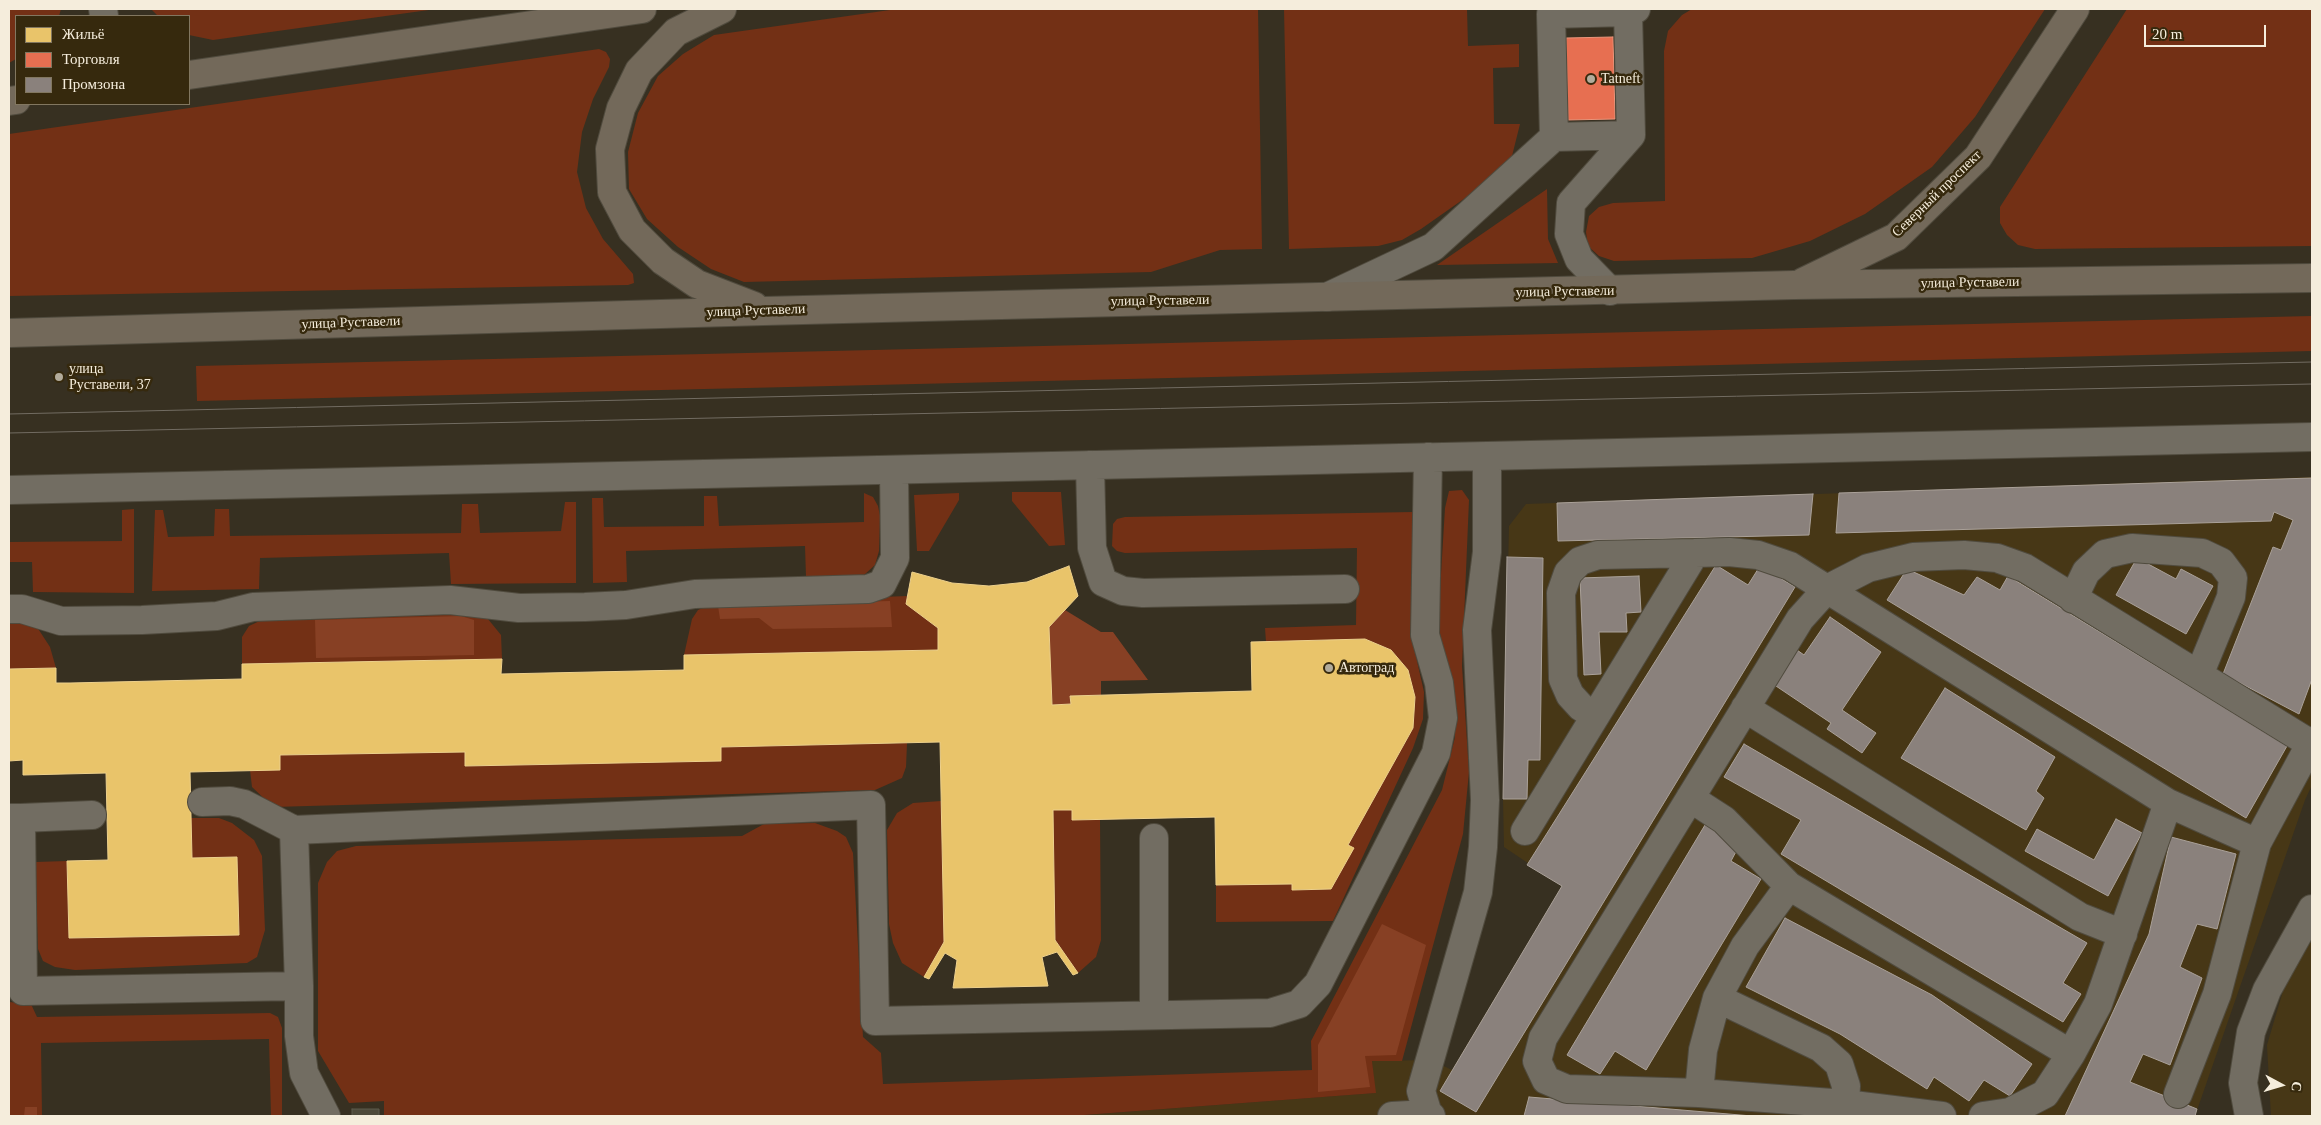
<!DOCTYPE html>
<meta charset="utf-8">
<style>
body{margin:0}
#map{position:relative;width:2321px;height:1125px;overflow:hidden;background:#373021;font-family:Georgia,serif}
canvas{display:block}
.frame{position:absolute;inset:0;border:10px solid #f5eddc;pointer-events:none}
.legend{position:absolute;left:15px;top:15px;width:175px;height:90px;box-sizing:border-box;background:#36290d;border:1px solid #827760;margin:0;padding:6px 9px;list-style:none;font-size:15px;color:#f5eddc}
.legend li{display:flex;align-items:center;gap:10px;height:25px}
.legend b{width:25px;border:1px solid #827760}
.north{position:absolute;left:2256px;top:1060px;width:50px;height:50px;-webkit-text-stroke:4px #36290d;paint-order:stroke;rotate:96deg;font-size:14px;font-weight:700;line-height:20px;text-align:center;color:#f5eddc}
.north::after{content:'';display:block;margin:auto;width:18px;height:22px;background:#f5eddc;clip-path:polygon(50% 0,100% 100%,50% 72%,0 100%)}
.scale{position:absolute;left:2144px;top:25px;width:122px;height:22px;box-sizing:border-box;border:2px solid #f5eddc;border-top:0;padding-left:6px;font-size:15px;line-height:18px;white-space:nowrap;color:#f5eddc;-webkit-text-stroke:4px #36290d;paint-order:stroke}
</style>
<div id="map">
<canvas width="2321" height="1125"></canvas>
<div class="frame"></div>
<ul class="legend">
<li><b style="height:14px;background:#e9c46a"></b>Жильё</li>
<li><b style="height:14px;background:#e76f51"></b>Торговля</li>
<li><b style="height:14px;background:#8a817c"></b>Промзона</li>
</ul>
<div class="north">С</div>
<div class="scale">20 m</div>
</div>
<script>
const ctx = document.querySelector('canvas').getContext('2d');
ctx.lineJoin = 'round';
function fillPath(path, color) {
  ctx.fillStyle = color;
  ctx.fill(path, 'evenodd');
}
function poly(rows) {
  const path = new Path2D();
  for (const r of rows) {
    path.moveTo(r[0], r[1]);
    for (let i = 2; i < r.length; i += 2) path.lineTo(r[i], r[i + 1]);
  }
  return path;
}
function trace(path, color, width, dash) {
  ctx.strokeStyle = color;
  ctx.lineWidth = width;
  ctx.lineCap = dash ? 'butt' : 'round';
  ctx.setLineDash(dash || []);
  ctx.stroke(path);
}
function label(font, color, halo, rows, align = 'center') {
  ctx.font = font + ' Georgia,serif';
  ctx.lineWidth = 5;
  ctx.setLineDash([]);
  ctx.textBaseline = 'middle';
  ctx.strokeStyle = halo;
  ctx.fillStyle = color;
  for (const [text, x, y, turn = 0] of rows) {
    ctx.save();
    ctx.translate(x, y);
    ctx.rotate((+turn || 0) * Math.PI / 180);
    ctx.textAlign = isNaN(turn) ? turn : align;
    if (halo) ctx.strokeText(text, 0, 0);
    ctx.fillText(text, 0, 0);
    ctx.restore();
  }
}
fillPath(poly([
 [2312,477,2312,785,2305,800,2195,1116,1071,1116,1375,1093,1372,1061,1431,1060,1452,1070,1562,886,1504,847,1503,799,1509,526,1526,504],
 [2312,940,2312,1116,2271,1116,2267,1045,2286,981]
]), '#473716');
fillPath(poly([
 [9,9,61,9,59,16,16,16,16,59,9,63],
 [151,9,436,9,213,40,189,35,189,16,158,16],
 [897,9,1258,9,1262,249,1220,250,1151,272,744,282,711,269,678,247,647,219,629,189,628,152,638,113,658,76,683,54,714,35],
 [1284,9,1467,9,1468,46,1519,44,1519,67,1493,68,1494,124,1520,124,1511,160,1495,177,1421,229,1402,240,1378,246,1289,249],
 [1692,9,2045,9,1975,117,1932,167,1865,214,1810,241,1752,258,1614,261,1599,256,1588,246,1586,232,1589,216,1599,207,1613,203,1665,201,1664,51,1668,31,1682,15],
 [2127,9,2312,9,2312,246,2035,249,2018,245,2007,235,2000,223,2000,207],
 [599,49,606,52,610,59,609,67,593,99,582,132,577,172,586,208,603,239,633,274,634,283,628,285,9,296,9,134],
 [1547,189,1548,239,1558,263,1437,265],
 [2312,316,2312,351,197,401,196,366],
 [1462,490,1469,500,1462,666,1469,772,1463,834,1402,1061,1372,1061,1376,1093,1071,1116,384,1116,384,1101,349,1103,318,1051,318,883,327,862,337,851,356,846,742,836,764,824,815,823,837,831,846,837,853,853,863,1037,881,1053,883,1084,1312,1070,1311,1041,1442,790,1455,737,1449,680,1438,623,1445,508,1449,491],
 [1012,492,1061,492,1065,545,1049,546,1012,501],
 [864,493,873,497,878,506,880,516,879,551,875,565,864,575,806,577,805,546,626,551,627,582,593,583,592,498,603,498,604,527,704,526,704,496,717,496,719,526,864,522],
 [959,493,959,500,929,551,917,551,914,495],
 [565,502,576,502,576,583,451,584,449,553,260,558,259,589,152,591,155,510,163,510,168,537,214,536,215,509,229,509,230,536,461,533,462,504,478,504,480,533,561,531],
 [134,509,134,593,33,592,32,562,9,562,9,542,122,541,122,510],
 [1414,512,1412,639,1424,692,1423,719,1413,748,1333,921,1216,922,1216,885,1292,884,1293,890,1331,889,1353,848,1348,845,1413,728,1415,697,1408,670,1391,650,1365,639,1266,642,1265,628,1356,625,1357,548,1125,553,1117,551,1112,546,1113,524,1117,519,1125,517],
 [908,596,906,604,938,628,938,650,684,655,692,619,698,610,714,603],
 [461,612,488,619,501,635,502,659,242,664,242,637,249,626,266,618],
 [9,620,24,620,37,627,50,647,56,668,9,669],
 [907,743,906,767,902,778,875,790,273,807,252,787,250,770,280,755,465,752,465,766,721,761,721,747],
 [941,801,944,942,924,977,902,963,893,943,889,924,887,830,897,813,913,803],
 [1053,810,1072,810,1072,820,1100,820,1101,940,1096,957,1078,973,1055,940],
 [191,818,219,818,232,823,254,840,262,856,265,930,257,957,247,963,75,970,55,967,43,961,38,949,35,862,67,861,69,938,239,935,237,857,192,858],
 [9,1002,31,1004,37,1017,270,1013,278,1017,282,1028,282,1116,271,1116,269,1039,41,1043,42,1116,9,1116]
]), '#733015');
fillPath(poly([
 [890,601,892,627,773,629,759,618,720,619,718,606],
 [1065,610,1101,632,1113,632,1148,680,1101,681,1101,695,1070,696,1071,704,1052,705,1049,627],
 [461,616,474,620,474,655,316,658,315,620],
 [1382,924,1426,945,1396,1055,1365,1056,1370,1087,1318,1092,1318,1045],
 [25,1107,37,1107,37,1116,24,1116]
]), '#874024');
const homes = poly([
 [1069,566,1078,596,1049,627,1052,705,1071,704,1070,696,1252,691,1251,642,1365,639,1391,650,1408,670,1415,697,1413,728,1348,845,1354,848,1331,889,1292,890,1292,884,1216,885,1215,817,1072,820,1072,810,1053,810,1055,940,1078,973,1073,975,1057,952,1042,957,1048,986,953,988,957,960,945,953,929,979,924,977,944,942,940,742,721,747,721,761,465,766,465,752,280,755,280,770,190,772,192,858,237,857,239,935,69,938,67,861,108,860,106,773,23,775,23,760,9,761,9,669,56,668,56,683,70,683,242,679,242,664,502,659,501,674,684,670,684,655,938,650,938,628,906,604,912,572,952,583,989,586,1027,582,1069,566]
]);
fillPath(homes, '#e9c46a');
trace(homes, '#edd08c', 1);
const shops = poly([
 [1613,37,1615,119,1568,120,1566,38,1613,37]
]);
fillPath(shops, '#e76f51');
trace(shops, '#eb957b', 1);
const industry = poly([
 [2312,478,2312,679,2299,714,2223,674,2273,547,2281,550,2293,520,2274,512,2271,521,1836,533,1839,493,2312,478],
 [1813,494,1809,535,1558,541,1557,503,1813,494],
 [1507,557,1543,558,1540,760,1528,760,1527,799,1503,799,1507,557],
 [2137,558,2176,579,2181,569,2213,586,2186,634,2116,595,2137,558],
 [1716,565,1748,585,1760,566,1795,587,1476,1112,1440,1091,1562,886,1527,865,1716,565],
 [1907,569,1964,595,1977,577,2000,590,2008,576,2287,746,2246,818,1887,600,1907,569],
 [1639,576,1641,612,1626,613,1627,632,1599,632,1601,674,1584,675,1580,578,1639,576],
 [1830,617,1881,652,1842,710,1876,733,1862,753,1827,729,1831,723,1773,684,1797,650,1804,655,1830,617],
 [1945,688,2055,757,2036,791,2044,798,2026,830,1901,758,1945,688],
 [1744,744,2087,943,2063,983,2081,994,2063,1022,1781,854,1801,820,1724,777,1744,744],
 [2116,819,2142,833,2108,896,2025,851,2037,829,2094,860,2116,819],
 [1705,825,1739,846,1731,861,1761,879,1646,1070,1615,1051,1600,1074,1567,1055,1705,825],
 [2171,837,2236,854,2217,929,2197,924,2180,967,2202,978,2170,1065,2143,1054,2130,1082,2197,1109,2195,1116,2065,1116,2149,934,2171,837],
 [1785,918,1932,995,2032,1064,2010,1096,1984,1080,1969,1101,1934,1077,1927,1089,1840,1034,1746,987,1785,918],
 [1529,1097,1752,1116,1524,1116,1529,1097]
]);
fillPath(industry, '#8a817c');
trace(industry, '#aaa199', 1);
const building = poly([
 [352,1109,379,1109,379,1116,352,1116,352,1109]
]);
fillPath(building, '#4e4a3a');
trace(building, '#5d5a4d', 1);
const minor = poly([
 [103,9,104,16],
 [1628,12,1631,135,1554,137,1551,14,1628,12,1636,9],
 [1610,291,1579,259,1569,234,1571,203,1631,135],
 [1327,297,1433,247,1554,137],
 [1090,465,1092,548,1103,582,1123,591,1143,593,1345,589],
 [9,490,2312,437],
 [2073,599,2086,572,2105,554,2132,548,2202,553,2221,562,2233,578,2231,597,2199,675],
 [9,609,22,609,61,621,142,620,217,616,253,607,450,600,519,608,585,607,626,605,695,594,868,589,882,584,895,558,894,470],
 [1745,708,2080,917,2123,934],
 [1595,716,1581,707,1570,695,1563,679,1561,593,1568,573,1580,561,1598,555,1695,553],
 [1690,798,1724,820,1789,886,2071,1054],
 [202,802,230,801,244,804,294,830],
 [9,818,21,818,23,991,299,986,294,830,871,805,875,1021,1270,1013,1299,1004,1318,984,1436,753,1443,718,1439,683,1425,635,1428,457],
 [21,818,92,815],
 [1525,831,1695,553,1729,552,1758,555,1790,566,2168,803,2257,843],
 [1154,838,1154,1015],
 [299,986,299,1036,304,1073,326,1116],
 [1717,998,1821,1048,1839,1064,1846,1086,1845,1104],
 [1699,1093,1703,1050,1717,998,1745,946,1789,886],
 [2178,1094,2217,994,2257,843,2312,741],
 [1392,1116,1428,1114],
 [1431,1116,1428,1114,1421,1091,1478,892,1483,847,1485,800,1477,630,1487,552,1487,456],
 [1942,1116,1845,1104,1699,1093,1567,1089,1546,1080,1537,1061,1543,1038,1800,619,1827,589,1868,568,1913,557,1964,555,1997,558,2025,568,2311,744],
 [1983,1116,2010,1112,2045,1094,2071,1054,2098,1004,2168,803],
 [2249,1116,2243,1083,2251,1032,2267,990,2312,909]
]);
const major = poly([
 [722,9,676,32,639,71,621,108,610,149,612,192,632,230,663,261,697,284,754,306],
 [189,75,642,9],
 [9,101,16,100],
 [1803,282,1896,237,1978,157,2075,9],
 [9,333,764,311,1794,285,2312,278]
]);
trace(minor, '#504b3e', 30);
trace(major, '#504b3e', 30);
trace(minor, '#726d62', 28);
trace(major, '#73695a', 28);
trace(poly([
 [9,414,2312,362],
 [9,433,2312,384]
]), '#726c62', 1);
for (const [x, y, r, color] of [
 [1591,79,5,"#b2ab9b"],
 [59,377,5,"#b2ab9b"],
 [1329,668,5,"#b2ab9b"]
]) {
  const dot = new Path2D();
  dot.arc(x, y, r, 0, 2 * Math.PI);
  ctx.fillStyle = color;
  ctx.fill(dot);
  trace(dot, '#36290d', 2);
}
label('14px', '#f5eddc', '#36290d', [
 ["Tatneft",1601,79],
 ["улица",69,369],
 ["Руставели, 37",69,385],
 ["Автоград",1339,668]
], 'left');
label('14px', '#f5eddc', '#36290d', [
 ["Северный проспект",1937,194,-44],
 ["улица Руставели",1970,283,-1],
 ["улица Руставели",1565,292,-1],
 ["улица Руставели",1160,301,-1],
 ["улица Руставели",756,311,-2],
 ["улица Руставели",351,323,-2]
]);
</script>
